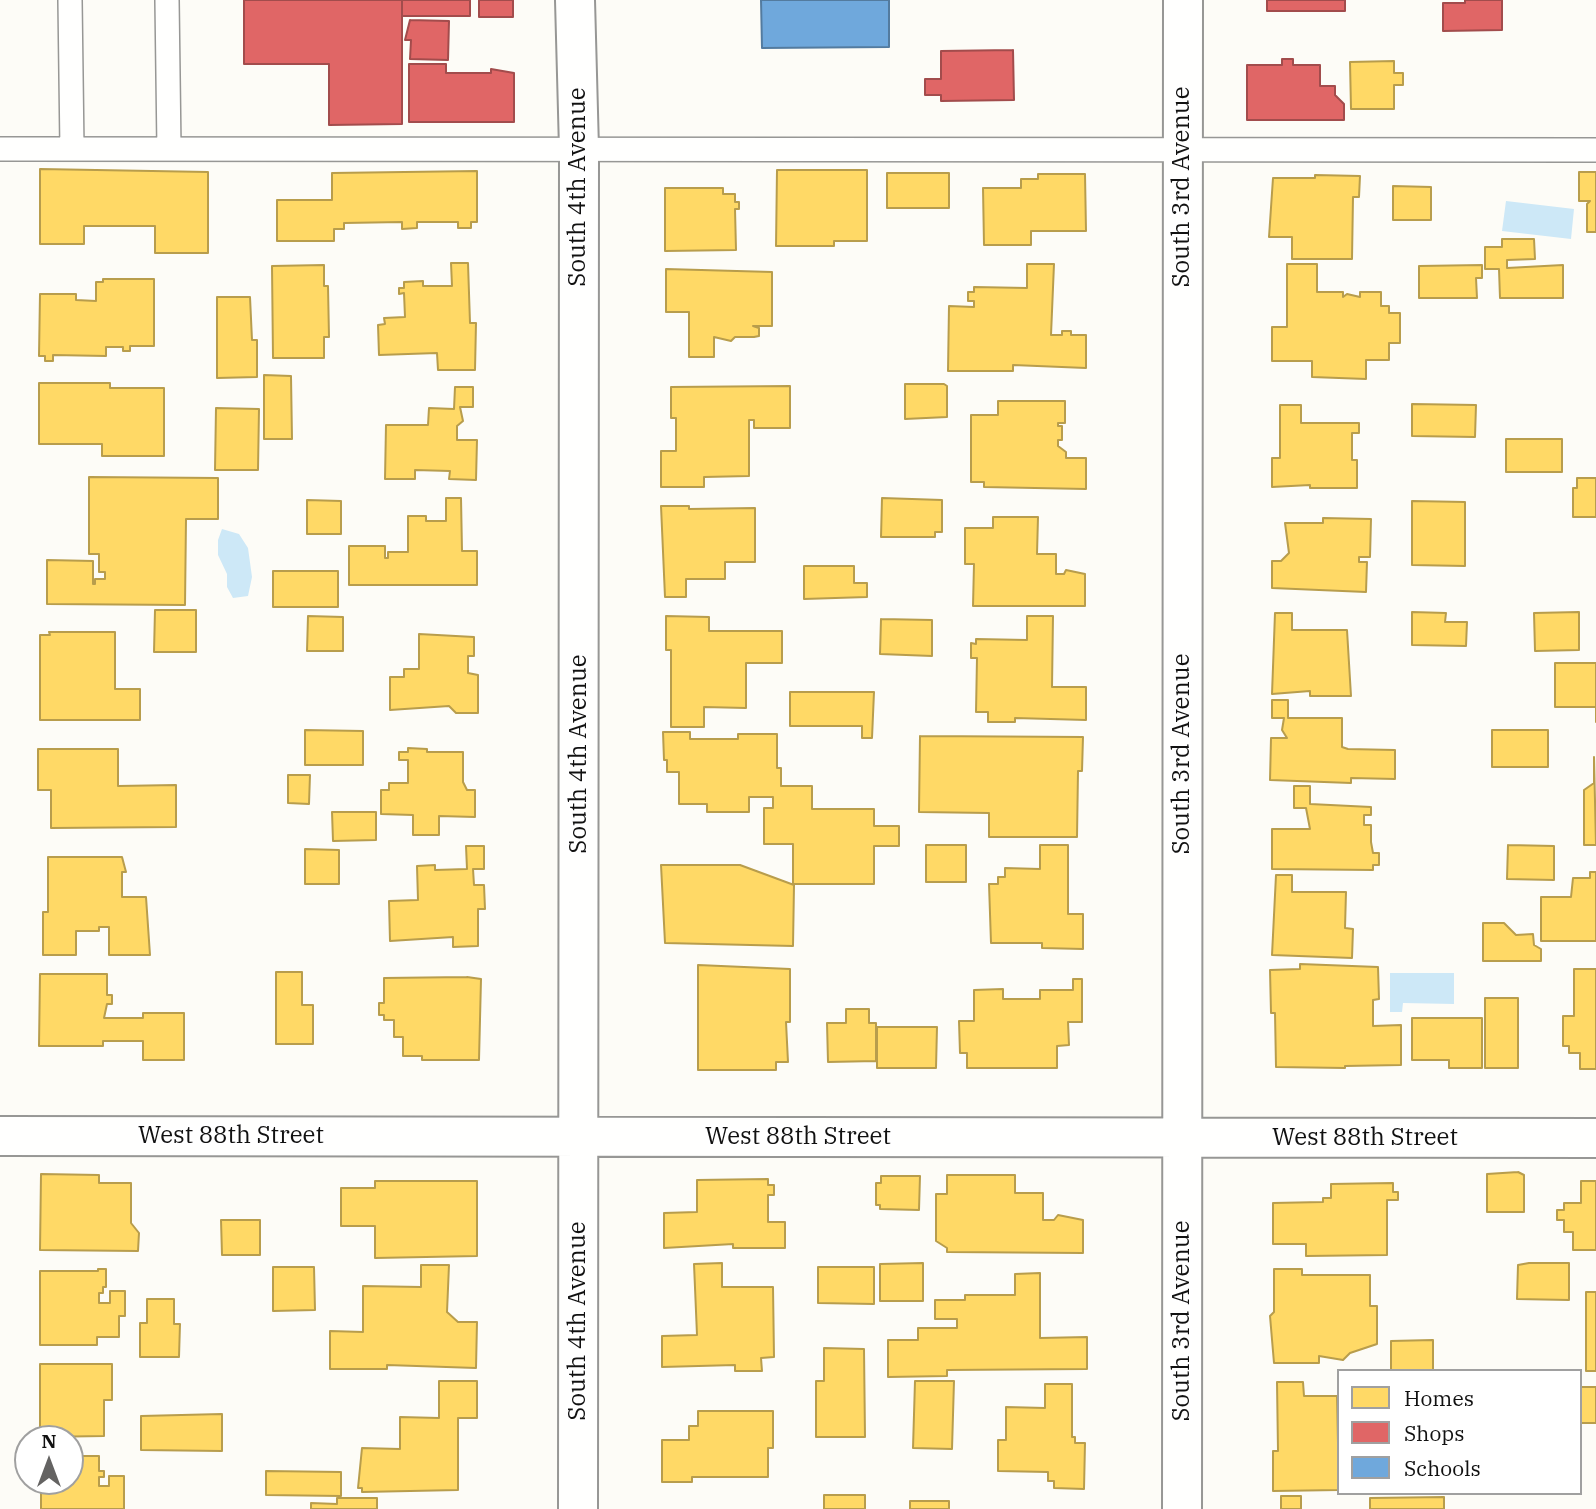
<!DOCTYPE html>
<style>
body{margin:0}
#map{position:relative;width:1596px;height:1509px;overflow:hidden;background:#fdfcf7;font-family:"IBM Plex Serif",serif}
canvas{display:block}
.legend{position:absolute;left:1337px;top:1369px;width:245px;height:126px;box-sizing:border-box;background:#fff;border:2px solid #a0a0a0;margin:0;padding:9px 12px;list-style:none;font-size:21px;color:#111}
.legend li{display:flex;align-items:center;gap:14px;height:35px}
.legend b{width:35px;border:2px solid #a0a0a0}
.north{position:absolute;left:14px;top:1425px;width:70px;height:70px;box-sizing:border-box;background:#fff;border:2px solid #a0a0a0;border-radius:50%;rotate:0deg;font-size:19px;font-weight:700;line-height:28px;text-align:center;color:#111}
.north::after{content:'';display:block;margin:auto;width:24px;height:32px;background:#646362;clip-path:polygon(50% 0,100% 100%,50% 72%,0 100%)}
</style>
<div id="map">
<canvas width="1596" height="1509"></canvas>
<ul class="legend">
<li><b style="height:19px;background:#ffd966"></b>Homes</li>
<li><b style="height:19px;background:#e06666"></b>Shops</li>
<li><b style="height:19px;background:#6fa8dc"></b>Schools</li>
</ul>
<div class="north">N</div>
</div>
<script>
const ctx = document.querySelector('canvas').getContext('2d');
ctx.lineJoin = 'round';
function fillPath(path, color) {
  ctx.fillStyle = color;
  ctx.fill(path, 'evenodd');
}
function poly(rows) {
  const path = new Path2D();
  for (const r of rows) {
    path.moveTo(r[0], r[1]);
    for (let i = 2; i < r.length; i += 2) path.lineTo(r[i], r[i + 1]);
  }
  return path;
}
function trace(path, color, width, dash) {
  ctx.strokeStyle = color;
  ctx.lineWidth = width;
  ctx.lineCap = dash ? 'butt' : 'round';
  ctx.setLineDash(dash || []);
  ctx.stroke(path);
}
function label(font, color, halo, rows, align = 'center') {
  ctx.font = font + ' "IBM Plex Serif",serif';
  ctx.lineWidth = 7;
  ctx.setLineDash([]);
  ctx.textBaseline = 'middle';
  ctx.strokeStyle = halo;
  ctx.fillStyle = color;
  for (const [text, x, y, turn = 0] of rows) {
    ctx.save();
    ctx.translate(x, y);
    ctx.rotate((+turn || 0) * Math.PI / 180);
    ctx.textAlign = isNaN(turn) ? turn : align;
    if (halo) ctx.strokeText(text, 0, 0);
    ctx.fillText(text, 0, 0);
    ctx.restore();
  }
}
fillPath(poly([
 [1506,201,1574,209,1571,239,1502,231],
 [222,529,239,534,248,548,252,577,248,596,233,598,227,587,227,574,218,555,218,540],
 [1390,973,1454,973,1454,1004,1403,1003,1402,1012,1390,1012]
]), '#cde8f7');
const homes = poly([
 [1394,61,1394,73,1403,73,1403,85,1394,85,1394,109,1351,109,1350,62,1394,61],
 [40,169,208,172,208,253,155,253,155,226,84,226,84,244,40,244,40,169],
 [777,170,867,170,867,241,834,241,834,246,776,246,777,170],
 [477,171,477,222,471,222,471,228,458,228,458,222,417,222,417,228,402,229,402,222,344,223,344,229,334,229,334,241,277,241,277,200,332,200,332,173,477,171],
 [1579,172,1596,172,1596,232,1587,232,1587,204,1590,201,1579,201,1579,172],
 [887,173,949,173,949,208,887,208,887,173],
 [1038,174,1085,174,1086,231,1031,231,1031,245,984,245,983,188,1021,188,1021,179,1038,179,1038,174],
 [1315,175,1360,176,1359,197,1353,197,1352,259,1292,259,1292,237,1269,237,1273,178,1315,178,1315,175],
 [1393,186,1431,187,1431,220,1393,220,1393,186],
 [665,188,723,188,723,194,735,194,735,202,739,202,739,209,735,209,736,250,665,251,665,188],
 [1502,239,1534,239,1535,259,1507,260,1507,268,1563,265,1563,298,1500,298,1499,269,1485,269,1485,247,1502,247,1502,239],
 [451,263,468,263,470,323,476,323,475,370,438,370,437,353,379,355,378,325,385,324,384,318,405,317,404,293,399,294,399,288,404,288,404,282,423,281,423,286,452,286,451,263],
 [1027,264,1054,264,1051,335,1062,335,1062,331,1071,331,1071,335,1086,335,1086,368,1013,365,1013,371,948,371,949,306,974,307,974,301,968,301,968,292,974,292,974,287,1027,288,1027,264],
 [1287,264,1317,264,1317,292,1343,292,1343,297,1347,294,1360,297,1360,292,1381,292,1381,306,1389,306,1389,313,1400,313,1400,343,1389,343,1389,360,1366,360,1366,379,1312,377,1312,361,1272,361,1272,327,1287,327,1287,264],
 [324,265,324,286,328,286,329,337,324,337,324,358,273,358,272,266,324,265],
 [1482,265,1482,278,1476,278,1477,298,1419,298,1419,266,1482,265],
 [666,269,772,272,772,326,753,326,759,328,759,336,754,337,735,337,731,341,714,337,714,357,689,357,689,312,666,312,666,269],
 [103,279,154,279,154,346,130,346,130,351,123,351,123,347,106,347,106,356,53,355,53,361,45,361,45,356,39,356,40,294,76,294,76,300,96,301,96,282,103,282,103,279],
 [217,297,250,297,252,340,257,340,257,377,217,378,217,297],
 [264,375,291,376,292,439,264,439,264,375],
 [39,383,110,383,110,388,164,388,164,456,102,456,102,444,39,444,39,383],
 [905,384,944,384,947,386,947,417,905,419,905,384],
 [790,386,790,428,754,428,754,420,749,420,749,476,704,477,704,487,661,487,661,451,676,451,676,418,671,418,671,387,790,386],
 [455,387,473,387,473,407,460,407,463,421,457,426,457,440,477,440,476,480,449,479,450,471,415,470,415,479,385,479,386,425,428,425,429,408,454,409,455,387],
 [998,401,1065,401,1065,423,1058,423,1058,426,1062,426,1062,440,1058,440,1058,446,1066,452,1066,458,1086,458,1086,489,984,487,984,482,971,482,971,415,998,415,998,401],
 [1412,404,1476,405,1475,437,1412,436,1412,404],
 [1280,405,1301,405,1301,423,1359,423,1359,433,1352,433,1352,460,1357,460,1357,488,1310,488,1310,485,1272,487,1272,458,1280,458,1280,405],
 [216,408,259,409,258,470,215,470,216,408],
 [1506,439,1562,439,1562,472,1506,472,1506,439],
 [89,477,218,478,218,519,186,519,185,605,47,604,47,560,93,561,93,584,95,584,95,579,105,579,105,572,99,572,99,554,89,554,89,477],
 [1577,478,1596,478,1596,517,1573,517,1573,488,1577,488,1577,478],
 [446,498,461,498,462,551,477,551,477,585,349,585,349,546,385,546,385,558,388,558,388,552,408,552,408,516,426,516,426,521,446,521,446,498],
 [882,498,942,500,942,532,935,532,935,537,881,537,882,498],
 [307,500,341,501,341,534,307,534,307,500],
 [1412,501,1465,502,1465,566,1412,565,1412,501],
 [661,506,689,506,689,509,755,508,755,562,725,562,725,579,686,579,686,597,665,597,661,506],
 [993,517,1038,517,1037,554,1056,554,1056,574,1064,574,1066,570,1085,574,1085,606,973,606,974,564,965,564,965,528,993,528,993,517],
 [1323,518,1371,519,1370,557,1359,557,1359,562,1367,562,1366,592,1272,588,1272,561,1281,561,1289,553,1285,523,1323,523,1323,518],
 [804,566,854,566,854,583,867,583,867,597,804,599,804,566],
 [273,571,338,571,338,607,273,607,273,571],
 [155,610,196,610,196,652,154,652,155,610],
 [1412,612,1446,613,1445,622,1467,622,1466,646,1412,645,1412,612],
 [1579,612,1579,650,1535,651,1534,613,1579,612],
 [1275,613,1292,613,1292,630,1347,630,1351,696,1310,696,1310,691,1272,694,1275,613],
 [308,616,343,617,343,651,307,651,308,616],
 [666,616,709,617,709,631,782,631,782,663,746,663,746,708,704,707,704,727,671,727,671,650,666,650,666,616],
 [1027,616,1053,616,1052,687,1086,687,1086,720,1015,718,1015,722,988,722,988,712,976,712,977,658,971,658,971,643,976,644,976,639,1027,640,1027,616],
 [881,619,932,620,932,656,880,654,881,619],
 [49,632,115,632,115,689,140,689,140,720,40,720,40,635,50,635,49,632],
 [419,634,474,637,474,656,468,656,468,673,478,675,478,713,456,713,449,706,390,710,390,677,404,677,404,669,419,669,419,634],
 [1555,663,1596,663,1596,722,1596,707,1555,707,1555,663],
 [790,692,874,692,872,738,862,738,862,726,790,726,790,692],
 [1272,700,1288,700,1288,718,1342,718,1342,747,1348,749,1395,750,1395,779,1351,778,1351,783,1270,780,1271,738,1287,738,1282,730,1284,718,1272,718,1272,700],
 [305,730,363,731,363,765,305,765,305,730],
 [1492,730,1548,730,1548,767,1492,767,1492,730],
 [663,732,690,732,690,739,738,739,738,734,777,734,777,768,781,768,781,786,812,786,812,809,874,809,874,826,899,826,899,846,874,846,874,884,793,884,793,844,764,844,764,808,773,808,773,797,749,797,749,812,707,812,707,804,679,804,679,772,667,772,667,760,664,760,663,732],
 [920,736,1083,737,1082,771,1078,771,1077,837,989,837,989,813,919,812,920,736],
 [408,748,427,749,427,752,463,752,463,782,467,790,475,790,475,817,439,816,439,835,413,835,413,815,381,814,381,790,389,790,389,783,408,783,408,760,399,760,399,752,408,752,408,748],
 [38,749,118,749,118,786,176,785,176,827,51,828,51,790,38,790,38,749],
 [1594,757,1596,845,1584,845,1584,790,1594,783,1594,757],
 [288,775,310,775,309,804,288,803,288,775],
 [1294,786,1310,786,1310,804,1371,807,1371,815,1364,815,1364,825,1371,825,1371,842,1373,853,1379,853,1379,865,1373,865,1373,870,1272,869,1272,829,1310,829,1306,808,1294,808,1294,786],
 [332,812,376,812,376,840,333,841,332,812],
 [926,845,966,845,966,882,926,882,926,845],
 [1040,845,1068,845,1068,914,1083,914,1083,949,1042,948,1042,943,991,943,989,884,998,884,998,877,1005,877,1005,868,1040,869,1040,845],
 [1508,845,1554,846,1554,880,1507,879,1508,845],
 [466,846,484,846,484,869,473,869,474,885,484,885,485,909,478,909,478,946,453,947,453,937,390,941,389,901,418,900,417,866,435,865,435,870,467,869,466,846],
 [305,849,339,850,339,884,305,884,305,849],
 [48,857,122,857,126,872,122,872,122,897,146,897,150,955,109,955,109,927,99,927,99,931,76,931,76,955,43,955,43,912,48,912,48,857],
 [661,865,740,865,794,885,793,946,665,943,661,865],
 [1590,872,1596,872,1596,941,1541,941,1541,897,1571,897,1573,878,1590,878,1590,872],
 [1276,875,1292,875,1292,892,1346,892,1345,928,1353,929,1352,958,1272,955,1276,875],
 [1483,923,1504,923,1516,935,1533,934,1534,945,1541,949,1541,961,1483,961,1483,923],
 [1300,964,1378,967,1379,999,1373,1000,1373,1026,1401,1025,1401,1065,1345,1066,1345,1068,1276,1067,1275,1013,1271,1013,1270,970,1300,969,1300,964],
 [698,965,790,969,790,1022,786,1022,788,1062,776,1062,776,1070,698,1070,698,965],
 [1574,969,1596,969,1596,1069,1580,1069,1580,1053,1569,1053,1569,1046,1563,1046,1563,1016,1574,1016,1574,969],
 [276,972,302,972,302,1005,313,1005,313,1044,276,1044,276,972],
 [40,974,107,974,107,995,112,995,112,1004,107,1004,104,1018,143,1018,143,1013,184,1013,184,1060,143,1060,143,1041,103,1041,103,1046,39,1046,40,974],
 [467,977,481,979,479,1060,422,1060,422,1056,403,1056,403,1037,394,1037,394,1020,384,1020,384,1015,379,1015,379,1003,384,1003,384,978,467,977],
 [1073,979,1082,979,1082,1022,1068,1022,1069,1045,1057,1046,1057,1068,967,1068,967,1053,960,1053,959,1021,974,1021,974,990,1003,989,1003,999,1040,999,1040,990,1073,990,1073,979],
 [1485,998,1518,998,1518,1068,1485,1068,1485,998],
 [846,1009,869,1009,869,1023,876,1023,876,1061,828,1062,827,1023,846,1023,846,1009],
 [1412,1018,1482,1018,1482,1068,1449,1068,1449,1060,1412,1060,1412,1018],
 [877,1027,937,1027,936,1068,877,1068,877,1027],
 [1518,1172,1524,1175,1524,1212,1487,1212,1487,1174,1518,1172],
 [41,1174,99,1175,99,1183,131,1183,131,1223,139,1233,138,1251,40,1250,41,1174],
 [947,1175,1015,1175,1015,1193,1043,1193,1043,1220,1054,1220,1058,1215,1083,1220,1083,1253,947,1252,947,1248,936,1241,936,1194,947,1194,947,1175],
 [881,1176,920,1176,919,1210,880,1209,880,1205,876,1205,876,1183,881,1183,881,1176],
 [768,1179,768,1185,774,1185,774,1195,768,1195,768,1222,785,1222,785,1248,733,1248,733,1244,664,1248,664,1213,697,1212,697,1180,768,1179],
 [375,1181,477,1181,477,1256,375,1258,375,1226,341,1226,341,1188,375,1188,375,1181],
 [1581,1181,1596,1181,1596,1250,1573,1250,1573,1232,1564,1232,1564,1220,1557,1220,1557,1210,1564,1210,1564,1203,1581,1203,1581,1181],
 [1393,1183,1393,1192,1398,1192,1398,1200,1387,1200,1387,1255,1306,1256,1306,1244,1273,1244,1273,1203,1323,1202,1323,1198,1331,1198,1331,1184,1393,1183],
 [221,1220,260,1220,260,1255,222,1255,221,1220],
 [722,1263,722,1287,773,1287,774,1357,761,1358,762,1371,735,1371,735,1365,662,1367,662,1336,697,1335,694,1264,722,1263],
 [923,1263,923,1301,880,1301,880,1264,923,1263],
 [1529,1263,1569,1263,1569,1300,1517,1299,1518,1265,1529,1263],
 [421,1265,449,1265,447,1312,458,1322,477,1322,476,1368,387,1365,387,1369,330,1369,330,1331,363,1332,363,1286,421,1287,421,1265],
 [273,1267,314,1267,315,1310,273,1311,273,1267],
 [818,1267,874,1267,874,1304,818,1303,818,1267],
 [98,1269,106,1269,106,1287,103,1287,103,1293,99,1293,99,1303,110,1303,110,1291,125,1291,125,1316,119,1316,119,1337,97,1337,97,1345,40,1345,40,1271,98,1271,98,1269],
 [1274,1269,1302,1269,1302,1275,1370,1275,1370,1306,1377,1306,1377,1344,1350,1353,1343,1360,1319,1356,1319,1363,1274,1363,1270,1316,1274,1312,1274,1269],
 [1040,1273,1040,1338,1087,1337,1087,1369,947,1370,947,1376,888,1377,888,1340,918,1340,918,1328,957,1328,957,1319,935,1319,935,1300,965,1300,965,1295,1015,1295,1015,1274,1040,1273],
 [1586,1292,1596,1292,1596,1371,1586,1371,1586,1292],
 [147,1299,174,1299,174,1324,180,1324,179,1357,140,1357,140,1323,147,1323,147,1299],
 [1433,1340,1433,1371,1391,1371,1391,1341,1433,1340],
 [824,1348,864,1349,865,1437,816,1437,816,1381,824,1381,824,1348],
 [40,1364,112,1364,112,1400,104,1400,104,1436,40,1437,40,1364],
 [439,1381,477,1381,477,1418,458,1418,458,1490,362,1492,362,1488,358,1488,362,1448,400,1449,400,1417,439,1418,439,1381],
 [915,1381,954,1381,952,1449,913,1448,915,1381],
 [1277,1382,1303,1382,1304,1396,1337,1396,1339,1490,1273,1491,1273,1451,1278,1451,1277,1382],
 [1045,1384,1072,1384,1072,1437,1075,1437,1075,1443,1085,1443,1084,1489,1054,1488,1054,1481,1048,1481,1048,1472,998,1471,998,1440,1006,1440,1006,1407,1045,1408,1045,1384],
 [1580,1387,1596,1387,1596,1423,1580,1423,1580,1387],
 [698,1411,773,1411,773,1448,768,1448,768,1477,692,1477,692,1482,662,1482,662,1440,689,1440,689,1426,698,1426,698,1411],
 [222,1414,222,1451,141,1450,141,1416,222,1414],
 [70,1456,99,1456,99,1471,104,1471,104,1477,99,1477,99,1486,109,1486,109,1476,124,1476,124,1509,41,1509,41,1481,70,1481,70,1456],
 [266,1471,341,1472,341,1496,266,1495,266,1471],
 [824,1495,865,1495,865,1509,824,1509,824,1495],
 [1281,1496,1301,1496,1301,1509,1281,1509,1281,1496],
 [1444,1497,1444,1509,1370,1509,1370,1498,1444,1497],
 [337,1498,377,1498,377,1509,311,1509,311,1503,337,1504,337,1498],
 [910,1501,949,1501,949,1509,910,1509,910,1501]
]);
fillPath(homes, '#ffd966');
trace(homes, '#b89d4c', 2);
const shops = poly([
 [244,0,402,0,402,124,329,125,329,64,244,64,244,0],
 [402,0,470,0,470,16,402,16,402,0],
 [479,0,513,0,513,17,479,17,479,0],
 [1267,0,1345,0,1345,11,1267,11,1267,0],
 [1465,0,1502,0,1502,30,1443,31,1443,3,1465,3,1465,0],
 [410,20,449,21,448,60,410,59,411,40,405,40,410,20],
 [1013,50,1014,100,941,101,941,95,925,95,925,79,941,79,941,51,1013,50],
 [1282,59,1293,59,1293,65,1320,65,1320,86,1335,86,1335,95,1344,104,1344,120,1247,120,1247,65,1282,65,1282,59],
 [409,64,446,64,446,73,491,73,491,69,514,73,514,122,409,122,409,64]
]);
fillPath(shops, '#e06666');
trace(shops, '#a24c4c', 2);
const schools = poly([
 [761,0,889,0,889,47,762,48,761,0]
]);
fillPath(schools, '#6fa8dc');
trace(schools, '#537b9f', 2);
const lane = poly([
 [70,0,72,149],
 [167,0,169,149],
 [0,149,1596,150]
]);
const street = poly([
 [575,0,579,149,578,1509],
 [0,1136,1596,1138],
 [1182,1509,1183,0]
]);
trace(lane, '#979795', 26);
trace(street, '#979795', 42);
trace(lane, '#fffffe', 23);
trace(street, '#fffffe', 38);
label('24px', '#111', '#fff', [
 ["South 4th Avenue",578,187,-90],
 ["South 3rd Avenue",1182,187,-90],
 ["South 4th Avenue",579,754,-90],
 ["South 3rd Avenue",1182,754,-90],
 ["West 88th Street",231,1136],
 ["West 88th Street",798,1137],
 ["West 88th Street",1365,1138],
 ["South 4th Avenue",578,1321,-90],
 ["South 3rd Avenue",1182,1321,-90]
]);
</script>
